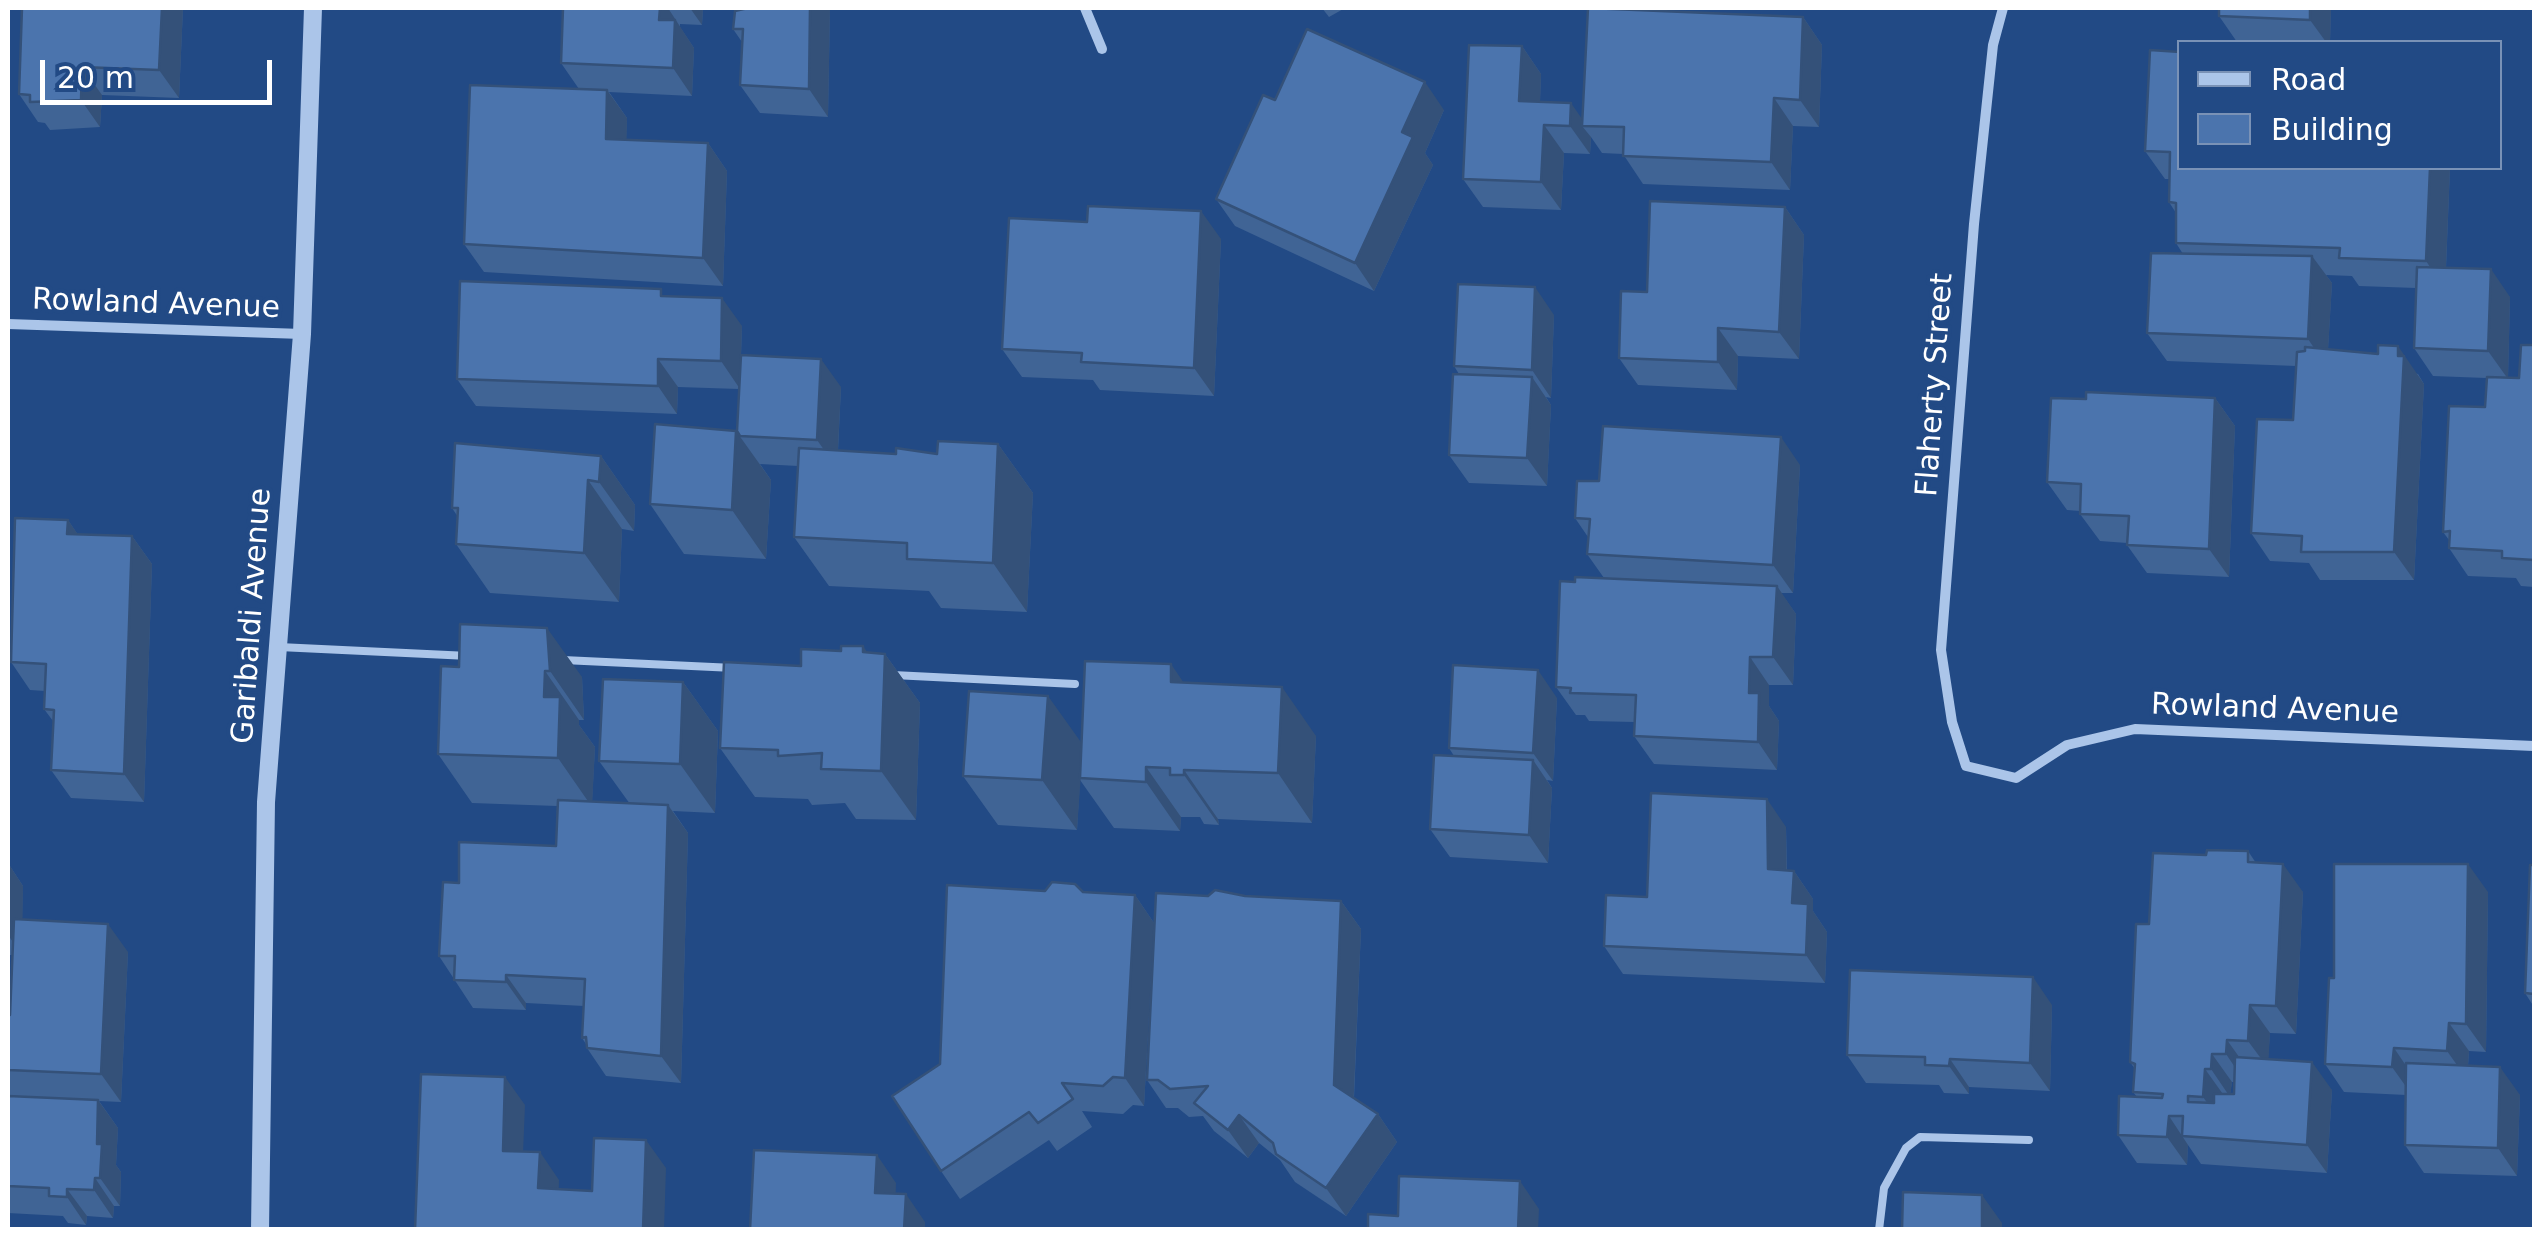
<!DOCTYPE html>
<style>
body{margin:0}
#map{position:relative;width:2542px;height:1237px;overflow:hidden;background:#224a85;font-family:"DejaVu Sans",sans-serif}
canvas{display:block}
.frame{position:absolute;inset:0;border:10px solid #fff;pointer-events:none}
.legend{position:absolute;left:2177px;top:40px;width:325px;height:130px;box-sizing:border-box;background:#224a85;border:2px solid #7a92b6;margin:0;padding:12px 18px;list-style:none;font-size:30px;color:#fff}
.legend li{display:flex;align-items:center;gap:20px;height:50px}
.legend b{width:50px;border:2px solid #7a92b6}
.scale{position:absolute;left:40px;top:60px;width:232px;height:45px;box-sizing:border-box;border:5px solid #fff;border-top:0;padding-left:12px;font-size:30px;line-height:35px;white-space:nowrap;color:#fff;-webkit-text-stroke:8px #224a85;paint-order:stroke}
</style>
<div id="map">
<canvas width="2542" height="1237"></canvas>
<div class="frame"></div>
<ul class="legend">
<li><b style="height:12px;background:#abc5e9"></b>Road</li>
<li><b style="height:28px;background:#4b74ad"></b>Building</li>
</ul>
<div class="scale">20 m</div>
</div>
<script>
const ctx = document.querySelector('canvas').getContext('2d');
ctx.lineJoin = 'round';
function poly(rows) {
  const path = new Path2D();
  for (const r of rows) {
    path.moveTo(r[0], r[1]);
    for (let i = 2; i < r.length; i += 2) path.lineTo(r[i], r[i + 1]);
  }
  return path;
}
function trace(path, color, width, dash) {
  ctx.strokeStyle = color;
  ctx.lineWidth = width;
  ctx.lineCap = dash ? 'butt' : 'round';
  ctx.setLineDash(dash || []);
  ctx.stroke(path);
}
function fillPath(path, color) {
  ctx.fillStyle = color;
  ctx.fill(path, 'evenodd');
}
function label(font, color, halo, rows, align = 'center') {
  ctx.font = font + ' "DejaVu Sans",sans-serif';
  ctx.lineWidth = 8;
  ctx.setLineDash([]);
  ctx.textBaseline = 'middle';
  ctx.strokeStyle = halo;
  ctx.fillStyle = color;
  for (const [text, x, y, turn = 0] of rows) {
    ctx.save();
    ctx.translate(x, y);
    ctx.rotate((+turn || 0) * Math.PI / 180);
    ctx.textAlign = isNaN(turn) ? turn : align;
    if (halo) ctx.strokeText(text, 0, 0);
    ctx.fillText(text, 0, 0);
    ctx.restore();
  }
}
trace(poly([
 [279,647,469,656],
 [563,660,734,668],
 [893,675,1075,684],
 [1879,1230,1884,1188,1906,1148,1920,1137,2029,1140]
]), '#abc5e9', 8);
trace(poly([
 [1085,8,1102,49],
 [2003,8,1993,45,1974,224,1941,650,1952,722,1966,766,2016,778,2067,745,2135,729,2534,746],
 [8,324,302,334]
]), '#abc5e9', 10);
trace(poly([
 [260,1230,266,802,302,334,313,8]
]), '#abc5e9', 18);
fillPath(poly([
 [22,8,183,8,179,98,102,95,100,127,50,130,45,123,38,122,19,94],
 [563,8,703,8,702,25,680,24,680,27,694,48,692,96,609,92,627,118,626,140,708,143,727,171,723,286,484,272,464,244,579,89,561,63],
 [748,8,830,8,828,117,760,113,740,85,742,42,733,29],
 [1322,8,1345,8,1329,17],
 [2331,8,2330,42,2237,42,2219,16],
 [1803,17,1822,45,1819,127,1793,126,1790,190,1643,184,1623,154,1602,153,1591,137,1590,154,1564,153,1561,210,1483,207,1463,179,1522,46,1541,74,1540,102,1583,120],
 [1275,100,1444,110,1425,153,1433,165,1374,291,1235,226,1216,199],
 [2145,151,2450,168,2446,268,2510,297,2508,378,2519,378,2534,345,2534,587,2521,586,2516,578,2468,576,2449,548,2449,540,2443,532,2485,407,2486,378,2433,376,2414,348,2416,288,2359,286,2352,276,2326,275,2332,283,2328,349,2418,374,2424,384,2414,580,2320,580,2309,563,2270,561,2251,533,2293,420,2296,366,2167,361,2147,333,2183,254,2176,243,2176,213,2169,202,2169,179,2165,179],
 [1785,207,1804,235,1799,359,1738,356,1737,390,1638,385,1619,358,1647,292],
 [1087,222,1221,239,1214,396,1100,390,1093,380,1022,377,1002,349],
 [667,296,742,326,741,355,841,387,838,451,896,454,937,454,998,444,1033,493,1027,612,941,608,929,591,829,586,794,537,798,466,760,464,771,480,766,559,684,554,650,504,737,431,739,389,678,387,677,414,476,406,457,379],
 [1554,315,1551,398,1546,397,1551,405,1547,486,1469,483,1449,455,1459,374,1454,366],
 [2215,398,2235,426,2229,577,2147,573,2127,545,2127,543,2100,541,2080,514,2080,511,2067,510,2047,482,2086,399],
 [601,456,635,505,634,531,622,529,619,602,490,593,456,544,458,517,452,508],
 [1800,465,1793,593,1781,593,1796,614,1793,685,1769,685,1769,706,1779,721,1777,770,1654,764,1634,736,1635,722,1589,721,1585,715,1576,715,1556,687,1575,582,1604,578,1587,554,1588,537,1575,518,1599,481],
 [68,520,78,535,132,536,152,564,144,802,71,798,51,770,53,721,44,709,45,691,30,690,11,662],
 [460,624,582,677,584,720,579,720,579,725,595,747,592,802,630,804,599,761,683,682,718,731,715,813,673,811,688,833,681,1083,606,1076,587,1048,586,1044,582,1038,584,1006,526,1003,526,1010,473,1008,439,956,459,883,556,846,557,806,472,803,438,754,459,667],
 [868,653,885,654,920,703,916,820,856,819,845,803,812,805,808,799,755,797,720,748,801,666],
 [1184,682,1316,736,1312,823,1218,819,1219,825,1204,824,1200,817,1181,817,1180,831,1114,828,1080,780,1077,830,998,825,963,776,1081,743],
 [1557,698,1553,781,1547,780,1552,788,1548,863,1450,857,1430,829,1454,756,1449,748],
 [1786,827,1787,870,1794,871,1813,899,1813,911,1827,932,1825,983,1623,974,1604,946,1647,897],
 [2248,851,2256,863,2303,892,2296,1034,2270,1033,2268,1059,2332,1090,2327,1173,2201,1164,2188,1145,2187,1165,2137,1163,2118,1135,2137,1097,2133,1092,2135,1069,2130,1062,2149,924,2206,855],
 [2232,1082,2234,1082,2234,1094,2230,1094],
 [8,863,23,886,22,919,128,952,121,1102,99,1101,118,1128,116,1165,121,1172,120,1206,114,1206,113,1218,87,1216,86,1225,68,1223,63,1216,8,1213,8,1015,10,1015,12,955,8,955],
 [2534,865,2534,1007,2525,993],
 [1083,892,1135,895,1154,923,1144,1106,1133,1105,1123,1114,1082,1111,1092,1127,1057,1151,1049,1140,960,1199,941,1171,940,1064],
 [2488,892,2486,1052,2469,1051,2468,1066,2520,1095,2517,1176,2424,1173,2405,1145,2406,1095,2344,1092,2325,1064,2334,978],
 [1208,896,1245,896,1341,901,1361,929,1354,1098,1378,1114,1397,1142,1346,1216,1295,1182,1280,1160,1259,1143,1248,1158,1214,1131,1203,1116,1189,1117,1178,1108,1166,1108,1147,1080],
 [2052,1005,2050,1091,1969,1087,1969,1094,1944,1093,1939,1085,1866,1083,1847,1055]
]), '#406495');
fillPath(poly([
 [162,8,183,8,179,98,159,70],
 [660,8,668,8,694,48,692,96,673,68,659,20],
 [690,8,703,8,702,25],
 [810,8,830,8,828,117,809,89],
 [2310,8,2331,8,2330,42,2326,42,2310,20],
 [1803,17,1822,45,1819,127,1800,100],
 [1522,46,1541,74,1539,129,1519,101],
 [82,67,102,95,100,127,81,100],
 [1425,82,1444,110,1425,153,1433,165,1374,291,1355,263,1402,132],
 [607,90,627,118,626,167,606,139],
 [1774,98,1793,126,1790,190,1771,162],
 [1571,103,1587,126,1582,126,1591,137,1590,154,1570,126],
 [1544,125,1564,153,1561,210,1541,182],
 [708,143,727,171,723,286,703,258],
 [2430,168,2450,168,2445,289,2426,261],
 [1785,207,1804,235,1799,359,1779,332],
 [1201,211,1221,239,1214,396,1194,368],
 [2312,256,2332,283,2327,367,2308,339],
 [2491,269,2510,297,2508,379,2488,351],
 [1535,287,1554,315,1551,398,1532,370],
 [722,298,742,326,740,389,721,361],
 [1718,328,1738,356,1737,390,1718,362],
 [2398,346,2424,384,2414,580,2394,552],
 [658,359,678,387,677,414,658,386],
 [821,359,841,387,837,468,817,440],
 [1532,377,1551,405,1547,486,1527,458],
 [2215,398,2235,426,2229,577,2209,549],
 [736,431,771,480,766,559,732,510],
 [1781,437,1800,465,1793,593,1773,565],
 [998,444,1033,493,1027,612,993,563],
 [601,456,635,505,634,531,599,482],
 [588,480,622,529,619,602,584,553],
 [68,520,87,548,67,534],
 [132,536,152,564,144,802,124,774],
 [1777,586,1796,614,1793,685,1773,657],
 [547,628,582,677,584,720,550,671],
 [863,646,884,676,885,654,920,703,916,820,881,771],
 [1750,657,1769,685,1769,706,1779,721,1777,770,1758,742,1749,693],
 [1171,664,1205,714,1171,682],
 [1538,670,1557,698,1553,781,1533,753],
 [545,671,579,720,579,725,595,747,592,807,558,758,544,697],
 [683,682,718,731,715,813,680,764],
 [1282,687,1316,736,1312,823,1278,773],
 [1048,696,1083,745,1077,830,1042,780],
 [1533,760,1552,788,1548,863,1529,835],
 [1146,767,1181,817,1180,831,1146,782],
 [1184,770,1218,819,1219,825,1184,775],
 [1767,799,1786,827,1787,897,1768,869],
 [668,805,688,833,681,1083,661,1056],
 [8,863,23,886,22,955,8,935],
 [2283,864,2303,892,2296,1034,2276,1006],
 [2468,864,2488,892,2486,1052,2466,1024],
 [1794,871,1813,899,1813,911,1827,932,1825,983,1806,955,1792,903],
 [1135,895,1154,923,1144,1106,1125,1078],
 [1341,901,1361,929,1353,1113,1334,1085],
 [108,924,128,952,121,1102,101,1074],
 [506,975,526,1003,526,1010,506,982],
 [2033,977,2052,1005,2050,1091,2030,1063],
 [2250,1005,2270,1033,2268,1068,2248,1041],
 [2449,1023,2469,1051,2467,1079,2447,1051],
 [2227,1040,2247,1068,2245,1082,2226,1054],
 [2394,1048,2413,1076,2412,1095,2392,1067],
 [2212,1054,2232,1082,2230,1097,2211,1069],
 [1950,1059,1969,1087,1969,1094,1949,1066],
 [2312,1062,2332,1090,2327,1173,2307,1145],
 [2500,1067,2520,1095,2517,1176,2498,1148],
 [2205,1069,2225,1097,2223,1125,2203,1097],
 [505,1077,525,1105,522,1179,503,1151],
 [98,1100,118,1128,116,1165,121,1172,120,1206,100,1178,97,1144],
 [1378,1114,1397,1142,1346,1216,1326,1188],
 [1239,1115,1259,1143,1248,1158,1228,1130],
 [2169,1116,2188,1145,2187,1165,2167,1137],
 [646,1140,666,1168,664,1230,643,1230],
 [540,1152,559,1180,558,1216,538,1188],
 [877,1155,896,1183,895,1221,875,1193],
 [95,1178,114,1206,113,1218,94,1190],
 [1520,1181,1539,1209,1538,1230,1518,1230],
 [67,1189,87,1216,86,1225,67,1197],
 [906,1194,925,1222,925,1230,904,1230],
 [1982,1195,2002,1223,2002,1230,1982,1228]
]), '#345179');
const building = poly([
 [22,8,162,8,159,70,82,67,81,100,30,102,30,95,19,94,22,8],
 [563,8,660,8,659,20,675,20,673,68,561,63,563,8],
 [748,8,810,8,809,89,740,85,743,29,733,29,735,11,748,8],
 [1588,8,1803,17,1800,100,1774,98,1771,162,1623,156,1624,127,1582,126,1588,8],
 [2219,8,2310,8,2310,20,2219,16,2219,8],
 [1307,29,1425,82,1402,132,1413,137,1355,263,1216,199,1263,95,1275,100,1307,29],
 [1469,45,1522,46,1519,101,1571,103,1570,126,1544,125,1541,182,1463,179,1469,45],
 [2150,50,2180,52,2180,168,2430,168,2426,261,2339,258,2340,248,2176,243,2176,203,2169,202,2170,152,2145,151,2150,50],
 [470,85,607,90,606,139,708,143,703,258,464,244,470,85],
 [1650,201,1785,207,1779,332,1718,328,1718,362,1619,358,1621,291,1647,292,1650,201],
 [1088,206,1201,211,1194,368,1081,362,1082,353,1002,349,1009,218,1087,222,1088,206],
 [2151,253,2312,256,2308,339,2147,333,2151,253],
 [2417,267,2491,269,2488,351,2414,348,2417,267],
 [460,281,661,289,661,296,722,298,721,361,658,359,658,386,457,379,460,281],
 [1458,284,1535,287,1532,370,1454,366,1458,284],
 [2378,345,2398,346,2398,356,2404,356,2394,552,2301,552,2302,536,2251,533,2257,419,2293,420,2297,352,2305,351,2305,347,2378,354,2378,345],
 [2521,345,2534,345,2534,560,2502,558,2502,551,2449,548,2450,531,2443,532,2449,406,2485,407,2487,377,2519,378,2521,345],
 [741,355,821,359,817,440,740,436,737,431,741,355],
 [1453,374,1532,377,1527,458,1449,455,1453,374],
 [2086,392,2215,398,2209,549,2127,545,2129,516,2080,514,2081,484,2047,482,2051,398,2086,399,2086,392],
 [655,424,736,431,732,510,650,504,655,424],
 [1603,426,1781,437,1773,565,1587,554,1590,519,1575,518,1577,481,1599,481,1603,426],
 [938,441,998,444,993,563,907,559,907,543,794,537,799,448,896,454,896,448,937,454,938,441],
 [455,443,601,456,599,482,588,480,584,553,456,544,458,508,452,508,455,443],
 [15,518,68,520,67,534,132,536,124,774,51,770,54,710,44,709,46,664,11,662,15,518],
 [1575,577,1777,586,1773,657,1750,657,1749,693,1759,693,1758,742,1634,736,1636,695,1570,693,1571,688,1556,687,1560,581,1575,582,1575,577],
 [460,624,547,628,550,671,545,671,544,697,560,697,558,758,438,754,441,666,459,667,460,624],
 [841,646,863,646,863,652,885,654,881,771,821,769,822,753,778,756,778,750,720,748,724,662,801,666,801,649,841,651,841,646],
 [1085,661,1171,664,1171,682,1282,687,1278,773,1184,770,1184,775,1170,775,1170,768,1146,767,1146,782,1080,778,1085,661],
 [1453,665,1538,670,1533,753,1449,748,1453,665],
 [603,679,683,682,680,764,599,761,603,679],
 [969,691,1048,696,1042,780,963,776,969,691],
 [1434,755,1533,760,1529,835,1430,829,1434,755],
 [1651,793,1767,799,1768,869,1794,871,1792,903,1808,904,1806,955,1604,946,1606,895,1647,897,1651,793],
 [558,800,668,805,661,1056,587,1048,586,1037,582,1038,585,979,506,975,506,982,454,980,455,956,439,956,443,882,459,883,459,842,556,846,558,800],
 [2207,850,2248,851,2248,862,2283,864,2276,1006,2250,1005,2248,1041,2227,1040,2226,1054,2212,1054,2211,1069,2205,1069,2203,1097,2188,1096,2188,1102,2214,1103,2214,1094,2234,1094,2235,1057,2312,1062,2307,1145,2182,1136,2183,1116,2169,1116,2167,1137,2118,1135,2119,1096,2162,1098,2163,1094,2133,1092,2135,1064,2130,1062,2136,924,2149,924,2153,853,2206,855,2207,850],
 [2334,864,2468,864,2466,1024,2449,1023,2447,1051,2394,1048,2392,1067,2325,1064,2329,978,2334,978,2334,864],
 [2530,865,2534,865,2534,994,2525,993,2530,865],
 [1052,882,1075,884,1083,892,1135,895,1125,1078,1113,1077,1103,1086,1062,1083,1073,1099,1038,1123,1029,1112,941,1171,892,1096,940,1064,947,885,1045,891,1052,882],
 [1215,890,1245,896,1341,901,1334,1085,1378,1114,1326,1188,1276,1154,1273,1143,1239,1115,1228,1130,1194,1103,1208,1086,1170,1089,1158,1080,1147,1080,1156,893,1208,896,1215,890],
 [14,919,108,924,101,1074,8,1070,8,1015,10,1015,14,919],
 [1850,970,2033,977,2030,1063,1950,1059,1949,1066,1925,1065,1925,1057,1847,1055,1850,970],
 [2406,1063,2500,1067,2498,1148,2405,1145,2406,1063],
 [421,1074,505,1077,503,1151,540,1152,538,1188,592,1191,594,1138,646,1140,643,1230,415,1230,421,1074],
 [8,1096,98,1100,97,1144,102,1144,100,1178,95,1178,94,1190,67,1189,67,1197,49,1196,49,1188,8,1186,8,1096],
 [754,1150,877,1155,875,1193,906,1194,904,1230,750,1230,754,1150],
 [1399,1176,1520,1181,1518,1230,1368,1230,1368,1214,1398,1216,1399,1176],
 [1903,1192,1982,1195,1982,1228,2028,1230,1902,1230,1903,1192]
]);
fillPath(building, '#4b74ad');
trace(building, '#345179', 2.5);
label('30px', '#fff', '#224a85', [
 ["Rowland Avenue",156,305,2],
 ["Flaherty Street",1936,385,-86],
 ["Garibaldi Avenue",253,616,-86],
 ["Rowland Avenue",2275,710,2]
]);
</script>
